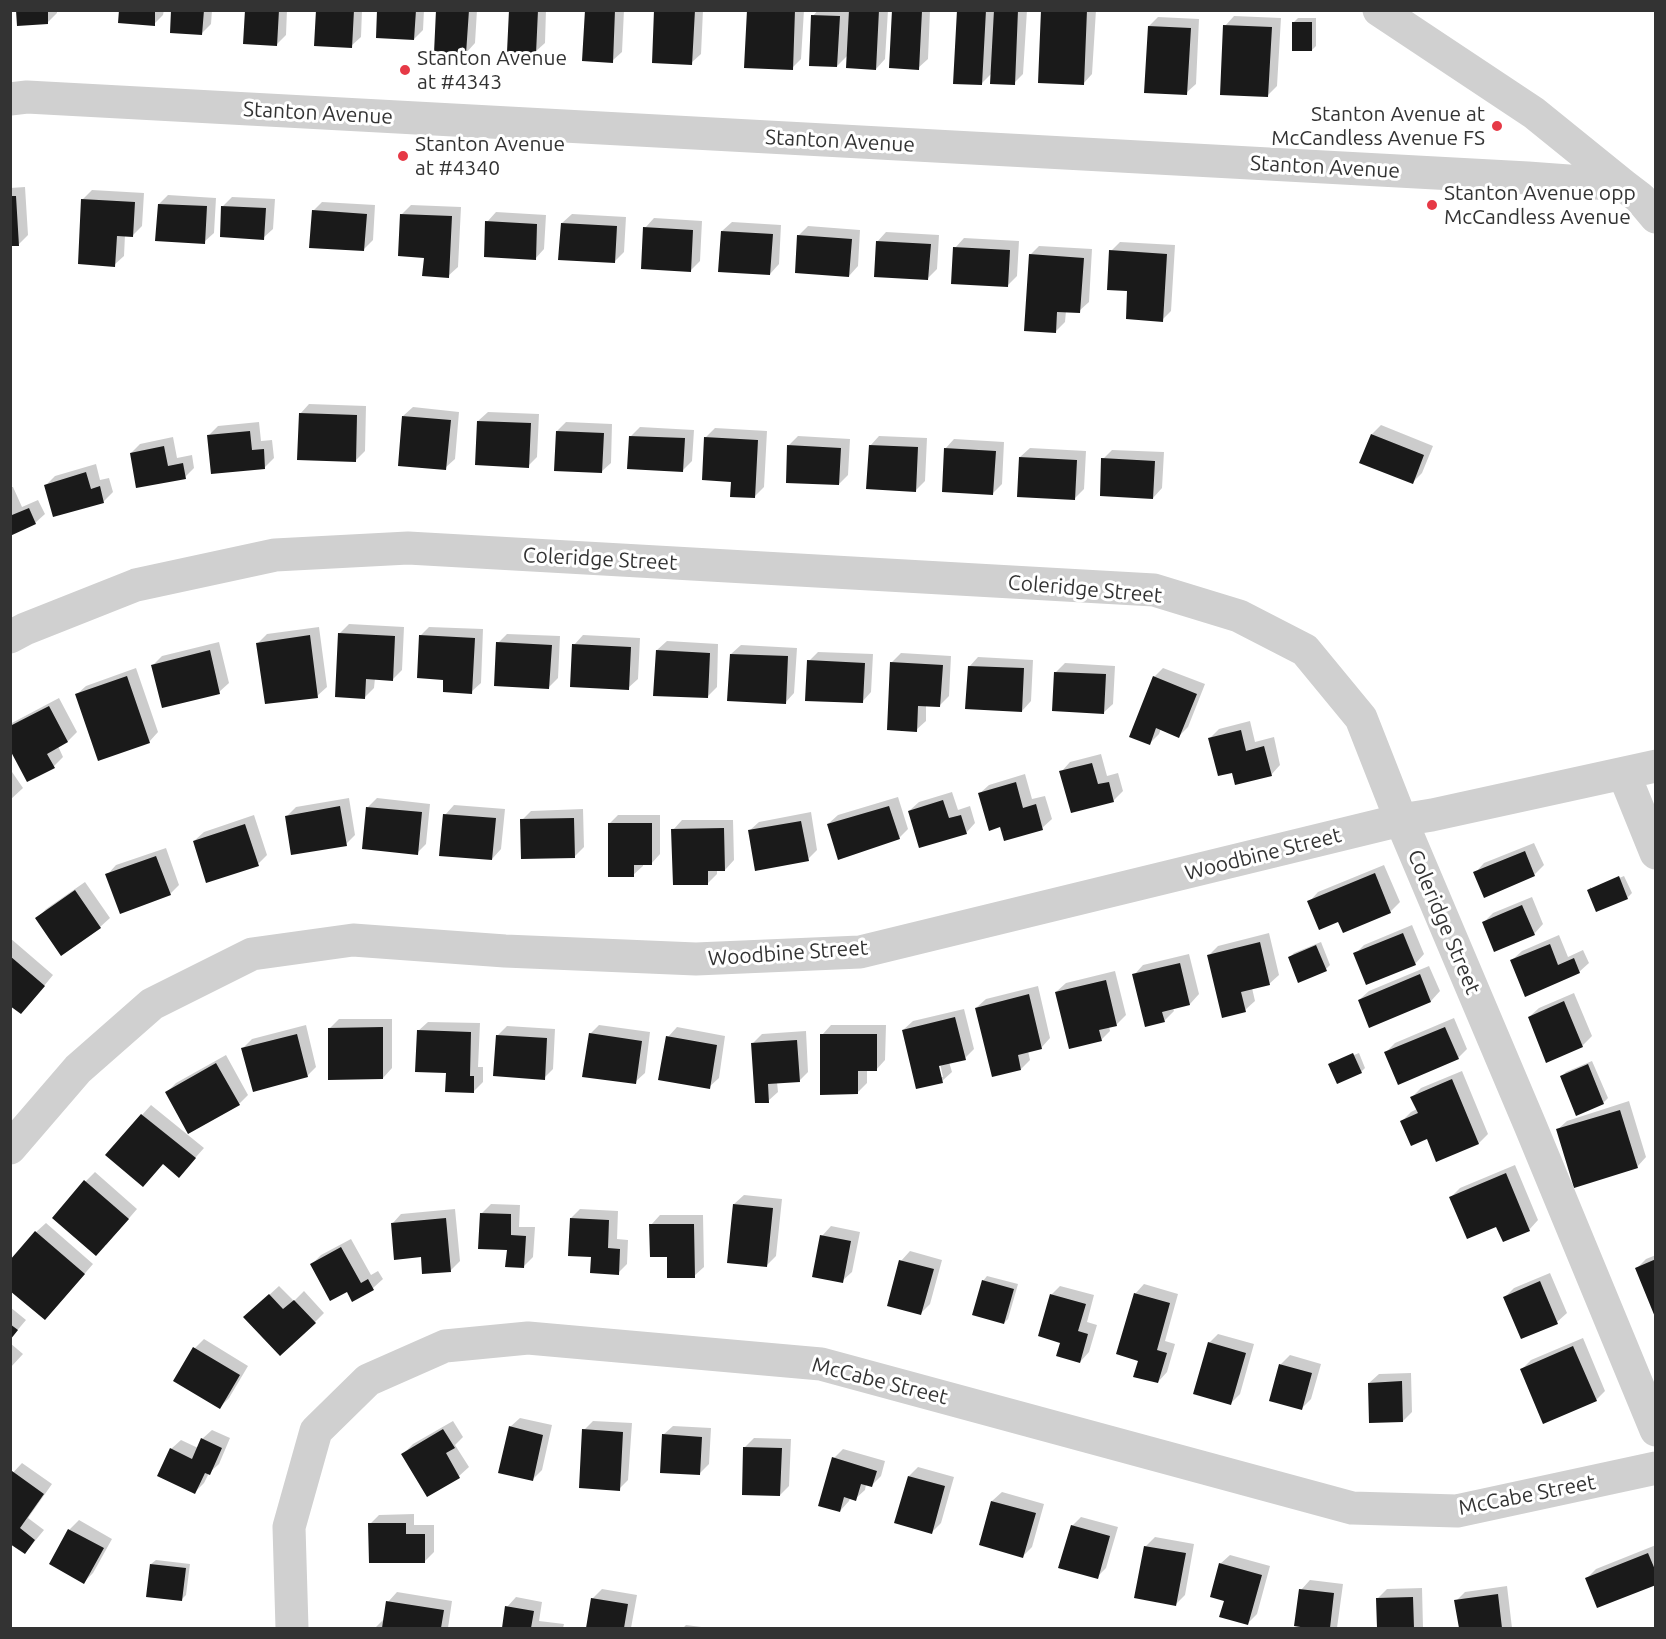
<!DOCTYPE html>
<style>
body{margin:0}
#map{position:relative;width:1666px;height:1639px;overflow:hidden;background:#fff;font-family:Ubuntu,sans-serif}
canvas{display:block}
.frame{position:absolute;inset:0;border:12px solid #333;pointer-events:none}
</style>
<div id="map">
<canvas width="1666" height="1639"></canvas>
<div class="frame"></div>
</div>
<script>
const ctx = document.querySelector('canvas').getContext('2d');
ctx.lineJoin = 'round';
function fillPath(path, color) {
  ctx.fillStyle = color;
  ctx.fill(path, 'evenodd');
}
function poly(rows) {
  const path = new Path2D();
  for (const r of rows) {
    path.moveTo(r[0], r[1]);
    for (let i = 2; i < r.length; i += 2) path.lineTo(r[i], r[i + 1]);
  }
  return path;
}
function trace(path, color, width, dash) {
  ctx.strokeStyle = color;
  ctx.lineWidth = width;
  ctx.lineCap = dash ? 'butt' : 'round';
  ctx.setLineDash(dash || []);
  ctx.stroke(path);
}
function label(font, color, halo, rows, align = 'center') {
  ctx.font = font + ' Ubuntu,sans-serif';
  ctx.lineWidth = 6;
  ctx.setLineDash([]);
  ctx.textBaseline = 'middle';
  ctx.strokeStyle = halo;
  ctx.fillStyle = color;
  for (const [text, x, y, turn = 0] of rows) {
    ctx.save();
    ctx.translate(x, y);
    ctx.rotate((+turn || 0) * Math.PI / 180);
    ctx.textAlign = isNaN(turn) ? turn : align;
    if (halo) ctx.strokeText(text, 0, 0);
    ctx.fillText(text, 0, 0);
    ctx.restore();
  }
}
fillPath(poly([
 [18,10,57,10,57,13,48,22],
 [121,10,164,10,163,15,154,24],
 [172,10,212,10,211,24,202,33],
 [246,10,287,10,286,35,277,44],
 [317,10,362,10,361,37,351,46],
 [379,10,424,10,423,30,414,39],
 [438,10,477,10,475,43,466,53],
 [511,10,546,10,545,43,535,52],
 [586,10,624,10,622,52,612,61],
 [656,10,703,10,701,54,691,63],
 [748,10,804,10,801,59,792,68],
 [818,10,888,10,885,59,876,69,848,55,837,66,813,16],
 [894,10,930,10,928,59,918,68],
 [959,10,1027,10,1023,74,1014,83,993,72,981,84],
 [1043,10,1096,10,1092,74,1083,84],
 [1234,16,1281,18,1277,86,1267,96,1225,26],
 [1158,17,1199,19,1196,84,1186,93,1149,26],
 [1298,18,1316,18,1316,46,1312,50,1294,22],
 [25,187,28,235,19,244,10,245,10,188],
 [92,190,144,193,142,226,132,236,125,235,124,256,114,265,82,200],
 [168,195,216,198,214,233,204,242,159,204],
 [232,197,275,199,273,229,263,238,223,206],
 [322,202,375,205,373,240,364,249,313,211],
 [411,205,461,207,458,267,448,276,425,256,402,214],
 [496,212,546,215,544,249,535,259,487,222],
 [572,214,626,217,624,252,614,262,562,223],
 [654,218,702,221,700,261,690,271,645,228],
 [732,222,781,225,779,264,770,274,722,231],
 [808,226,860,230,858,266,849,276,798,236],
 [886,232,939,235,937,269,928,278,877,242],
 [964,238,1019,241,1017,276,1007,286,955,248],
 [1120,242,1175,245,1171,311,1162,320,1129,290,1111,251],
 [1039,246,1092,249,1089,302,1079,311,1066,311,1065,322,1056,331,1030,255],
 [309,404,366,406,365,451,355,461,300,414],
 [413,407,459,412,455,459,445,468,403,416],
 [488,412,539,414,537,457,528,466,478,421],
 [259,422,261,441,272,440,274,458,265,467,209,435,218,426],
 [566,422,612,424,611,463,601,472,557,431],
 [1381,425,1433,446,1422,473,1413,482,1372,434],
 [640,427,694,430,692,461,683,470,631,436],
 [715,428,767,431,764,487,755,496,733,480,705,438],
 [798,436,850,439,848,475,839,484,789,445],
 [879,436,927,438,925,481,916,490,870,446],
 [173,437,177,458,192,455,194,468,185,477,131,453,140,444],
 [954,439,1004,442,1002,484,993,493,945,449],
 [1030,448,1086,451,1084,489,1075,498,1020,457],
 [1112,450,1164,452,1162,488,1153,498,1103,459],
 [96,464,100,480,109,478,113,492,104,501,54,515,46,485,55,476],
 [10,487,13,487,22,507,38,500,45,514,35,523,10,534],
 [349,624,404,627,402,670,393,679,375,678,374,688,365,697,339,634],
 [319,627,327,687,317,696,258,643,267,634],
 [429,627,483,629,481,683,471,692,445,678,420,636],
 [507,634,560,636,558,678,549,687,498,643],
 [583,635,640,638,638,679,628,688,574,645],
 [667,641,718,644,717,687,707,697,657,650],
 [219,642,229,683,219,692,153,665,162,656],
 [741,645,797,648,794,693,785,703,731,654],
 [818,652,873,654,871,692,862,702,809,661],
 [901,653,951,656,949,696,940,705,926,705,926,721,916,730,892,662],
 [978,657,1033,660,1031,701,1022,711,969,667],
 [1065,663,1115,666,1113,704,1103,713,1055,673],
 [136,668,158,732,149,742,76,695,86,686],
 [1163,668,1205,684,1188,727,1179,736,1161,729,1159,734,1149,744,1154,677],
 [59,698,77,732,68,741,58,746,63,757,54,766,10,747,10,724],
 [1250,721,1255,742,1274,737,1280,765,1271,775,1233,771,1210,738,1219,729],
 [1101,754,1107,776,1118,773,1123,791,1113,801,1061,772,1070,762],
 [10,769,23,788,10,800],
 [1025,774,1032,799,1045,796,1052,819,1042,828,1001,826,979,794,989,785],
 [952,792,958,810,970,806,975,823,966,833,909,811,919,802],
 [898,797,908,829,899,838,828,824,838,815],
 [349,798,355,835,346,844,287,816,296,807],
 [377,798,430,804,426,844,417,853,368,807],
 [454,805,505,809,501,849,492,859,445,815],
 [583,809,584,847,575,856,522,820,531,811],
 [811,812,817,850,808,859,749,831,759,822],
 [254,815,267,855,258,864,194,841,204,832],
 [618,815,660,815,660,854,651,864,643,864,643,866,633,875,609,824],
 [682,820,733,820,734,860,725,870,717,870,717,874,708,883,673,830],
 [1534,843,1544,865,1534,875,1475,873,1484,863],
 [166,848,179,885,170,894,107,875,116,865],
 [1384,865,1400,902,1390,912,1339,920,1309,902,1318,892],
 [1624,876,1632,893,1627,898,1588,890,1591,887,1591,890],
 [85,882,110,918,100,927,61,954,37,919,46,909],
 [1532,897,1543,924,1534,934,1483,923,1493,913],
 [1412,925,1424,954,1415,964,1355,954,1364,945],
 [1269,933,1279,975,1269,984,1252,988,1255,1001,1245,1010,1209,955,1218,946],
 [1559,935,1568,957,1583,950,1589,963,1579,972,1512,960,1522,951],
 [10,938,53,975,30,1003,10,1004],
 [1321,942,1330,965,1326,969,1290,957,1294,953],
 [1189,954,1199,994,1190,1004,1173,1008,1174,1011,1164,1021,1134,975,1143,965],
 [1429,966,1440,991,1431,1001,1370,1026,1359,1000,1369,991],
 [1115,971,1126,1015,1116,1025,1109,1026,1110,1031,1101,1040,1056,992,1066,983],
 [1038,986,1050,1038,1041,1048,1028,1051,1030,1060,1021,1069,976,1008,986,999],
 [1574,993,1592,1036,1582,1046,1547,1061,1529,1017,1539,1008],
 [964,1009,974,1049,965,1058,949,1062,952,1072,942,1081,903,1030,913,1021],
 [936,1059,939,1059,943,1077,940,1077],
 [1454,1018,1467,1049,1458,1058,1386,1052,1395,1043],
 [339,1019,392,1019,392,1068,383,1078,330,1028],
 [428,1022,480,1023,478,1067,483,1067,483,1082,473,1092,448,1072,418,1031],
 [306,1025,316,1067,307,1076,243,1048,252,1039],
 [599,1025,650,1032,645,1073,635,1082,590,1034],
 [831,1025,886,1025,885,1060,876,1070,867,1070,867,1083,857,1093,822,1035],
 [507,1026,555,1029,553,1069,544,1078,497,1036],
 [677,1027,725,1036,719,1078,709,1087,668,1037],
 [806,1031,808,1072,799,1081,777,1082,778,1092,768,1101,753,1043,762,1034],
 [1359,1053,1365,1068,1361,1072,1329,1064,1332,1061,1332,1064],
 [226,1055,248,1095,239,1104,167,1092,176,1083],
 [1592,1061,1608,1098,1603,1103,1562,1076,1566,1072],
 [1462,1071,1488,1134,1479,1143,1427,1137,1402,1121,1411,1112,1417,1109,1412,1097,1421,1088],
 [1629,1101,1646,1157,1637,1167,1557,1130,1567,1121],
 [151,1105,204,1148,188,1166,142,1115],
 [1515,1165,1538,1220,1529,1230,1497,1225,1451,1197,1460,1188],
 [95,1172,137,1209,106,1245,85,1182],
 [744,1195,782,1199,776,1256,766,1266,734,1204],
 [491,1204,520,1205,519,1227,535,1227,533,1257,524,1266,482,1213],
 [455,1209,460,1261,451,1270,422,1256,392,1224,401,1214],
 [580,1209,618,1211,617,1239,628,1240,627,1264,618,1273,592,1256,571,1218],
 [660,1215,703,1215,704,1267,694,1276,668,1256,651,1225],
 [46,1223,93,1264,54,1309,36,1232],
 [831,1226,860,1232,852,1272,842,1281,822,1236],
 [351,1239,371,1275,378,1271,383,1279,373,1288,353,1300,347,1290,312,1264,321,1255],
 [910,1251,942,1260,930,1304,920,1314,901,1261],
 [1656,1255,1656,1313,1637,1268,1646,1259],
 [1550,1273,1567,1313,1557,1322,1521,1337,1505,1297,1514,1288],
 [987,1276,1018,1284,1008,1319,1004,1323,983,1281],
 [1144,1284,1178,1294,1165,1341,1175,1344,1167,1372,1158,1382,1139,1360,1135,1294],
 [279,1286,294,1301,304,1291,324,1313,315,1322,255,1308],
 [1060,1286,1094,1295,1087,1322,1097,1325,1089,1352,1080,1362,1062,1342,1051,1295],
 [10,1307,26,1320,10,1339],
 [1218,1334,1254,1344,1240,1394,1231,1403,1209,1343],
 [1583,1338,1605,1391,1596,1400,1522,1369,1531,1360],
 [204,1339,248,1366,229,1398,220,1407,175,1380,195,1348],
 [10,1343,23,1354,10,1368],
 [1290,1355,1321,1364,1311,1399,1302,1408,1271,1400,1281,1364],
 [1411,1373,1412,1412,1403,1421,1369,1383,1379,1374],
 [520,1418,552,1425,542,1470,532,1480,510,1427],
 [453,1421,463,1437,455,1445,469,1467,459,1476,427,1495,403,1454,413,1444],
 [593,1421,632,1423,628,1480,619,1489,584,1430],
 [673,1426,711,1428,709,1464,700,1473,663,1435],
 [212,1430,230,1438,219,1464,209,1473,204,1483,195,1492,171,1449,181,1440,198,1448,202,1439],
 [754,1438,791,1439,789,1486,780,1495,745,1447],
 [843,1449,885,1461,881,1476,871,1486,866,1484,865,1490,855,1499,850,1498,849,1501,840,1511,834,1458],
 [22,1463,52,1484,28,1518,44,1530,25,1553,10,1542,10,1476],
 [918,1467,954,1477,941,1523,932,1532,909,1476],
 [1002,1492,1044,1504,1032,1547,1023,1556,992,1501],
 [414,1514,414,1525,434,1525,434,1552,425,1561,370,1524,379,1515],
 [1081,1517,1118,1527,1106,1568,1097,1577,1072,1526],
 [79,1520,112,1539,93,1573,84,1582,51,1563,70,1529],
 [1155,1537,1194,1544,1185,1595,1176,1604,1145,1547],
 [1656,1545,1656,1583,1587,1578,1596,1569],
 [1230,1555,1270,1566,1257,1614,1247,1624,1220,1564],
 [156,1560,190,1564,186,1595,182,1599,151,1564],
 [1310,1580,1343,1584,1337,1628,1309,1628,1301,1590],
 [1507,1586,1512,1628,1460,1628,1456,1601,1465,1592],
 [1422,1588,1423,1628,1378,1628,1378,1598,1387,1589],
 [602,1589,637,1595,631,1628,588,1628,592,1599],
 [397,1592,452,1601,448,1628,375,1628,383,1620,388,1602],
 [516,1597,542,1602,539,1621,564,1624,563,1628,503,1628,507,1607],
 [686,1625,709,1628,683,1628]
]), '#0003');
fillPath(poly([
 [16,10,48,10,48,24,17,26],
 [119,10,155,10,155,26,118,23],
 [171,10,204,10,202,35,170,33],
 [245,10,279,10,277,46,243,44],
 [316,10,354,10,352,48,314,46],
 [377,10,416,10,414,40,376,38],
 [436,10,469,10,466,54,434,53],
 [509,10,538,10,536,54,507,52],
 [585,10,615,10,613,63,582,61],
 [654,10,695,10,692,65,652,63],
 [747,10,795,10,793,70,744,68],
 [849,10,879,10,876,70,846,68],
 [892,10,922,11,919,70,889,68],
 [957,10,986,10,982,85,953,84],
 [994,10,1018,10,1015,85,990,84],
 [1041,10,1087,10,1084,85,1038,83],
 [811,15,840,16,837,67,809,66],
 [1292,22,1312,22,1312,51,1292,51],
 [1223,25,1272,27,1268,97,1220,95],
 [1148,26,1191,28,1187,95,1144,93],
 [10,196,16,196,19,246,10,246],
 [81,199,135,202,133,237,117,236,115,267,78,264],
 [158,204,207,206,205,244,155,241],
 [221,206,266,208,264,240,220,237],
 [312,210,367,214,364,251,309,248],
 [400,214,452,216,449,278,422,276,424,258,398,256],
 [485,221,537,224,536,260,484,257],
 [561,223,617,226,615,263,558,260],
 [643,227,693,230,691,272,641,269],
 [721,231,773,234,770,275,718,272],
 [797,235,852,239,849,277,795,273],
 [876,241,931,244,928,280,874,277],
 [953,247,1010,250,1008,287,951,284],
 [1109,250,1167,254,1163,322,1126,319,1127,291,1107,290],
 [1029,254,1084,258,1080,313,1057,312,1056,333,1024,331],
 [299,413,357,415,356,462,297,460],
 [402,416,451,420,446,470,398,466],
 [477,421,531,423,529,468,475,465],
 [250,431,252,450,264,449,265,469,211,474,207,435],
 [556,431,604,433,602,473,554,471],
 [1371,434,1424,455,1413,484,1359,463],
 [629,436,685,438,683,472,627,469],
 [704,437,758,440,755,498,730,497,731,482,702,480],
 [787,445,841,448,839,485,786,483],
 [869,445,918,447,916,492,866,489],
 [164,446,168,466,183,463,186,479,136,488,130,453],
 [944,448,996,451,993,495,942,492],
 [1019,457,1077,460,1075,500,1017,497],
 [1101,458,1155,461,1153,499,1100,496],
 [86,472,91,489,100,486,104,503,53,517,44,485],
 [29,508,36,524,10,536,10,512,12,515],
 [338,633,395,636,393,681,366,679,365,699,335,697],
 [310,635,318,698,265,704,256,643],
 [419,635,475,638,472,694,443,692,443,680,417,678],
 [496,642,552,645,549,689,494,686],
 [572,644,631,647,629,690,570,687],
 [210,650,220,694,162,708,151,665],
 [656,650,710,653,708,698,653,696],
 [730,654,788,656,786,704,727,701],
 [807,660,865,663,863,703,805,701],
 [890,662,943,665,940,707,918,706,917,732,887,730],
 [968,666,1024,668,1022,712,965,709],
 [1054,672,1106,674,1104,714,1052,711],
 [127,676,150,743,98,761,75,694],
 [1153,676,1197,694,1179,738,1156,728,1150,745,1129,737],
 [49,706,68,742,47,754,55,768,27,782,10,750,10,726],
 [1241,730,1246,751,1264,746,1272,776,1235,785,1232,773,1218,776,1208,738],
 [1092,763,1098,784,1109,782,1114,802,1071,813,1059,771],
 [1016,782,1023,808,1036,804,1043,830,1004,841,1000,827,989,831,978,793],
 [943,800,949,818,961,815,967,834,919,848,908,811],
 [340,806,347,846,291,855,285,816],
 [889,806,900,839,838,860,827,824],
 [366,807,422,812,418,855,362,849],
 [443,814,496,818,492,860,439,856],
 [574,818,575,858,521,859,520,819],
 [801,821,809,861,755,871,748,830],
 [608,823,652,823,652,865,634,865,634,877,608,877],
 [245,824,259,866,206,883,193,841],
 [724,828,725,871,708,871,708,885,673,885,671,829],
 [1525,851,1535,876,1484,898,1473,872],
 [156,856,171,895,120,914,105,874],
 [1375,873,1391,913,1343,933,1338,922,1319,930,1307,901],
 [1619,876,1628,899,1596,912,1587,890],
 [75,890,101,928,61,956,35,918],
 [1522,905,1535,935,1494,952,1482,922],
 [1403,933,1416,965,1366,985,1353,953],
 [1260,942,1270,985,1241,992,1246,1012,1222,1018,1207,955],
 [1550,944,1558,965,1574,958,1580,973,1525,997,1510,960],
 [1316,945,1327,971,1298,983,1288,957],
 [10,956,45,986,21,1014,10,1006],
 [1180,963,1190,1005,1162,1012,1165,1022,1145,1027,1132,974],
 [1420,974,1431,1002,1369,1028,1358,1000],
 [1106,980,1117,1026,1099,1030,1102,1041,1069,1049,1055,992],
 [1029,994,1042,1049,1018,1055,1021,1070,992,1077,975,1008],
 [1564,1001,1583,1047,1546,1063,1528,1017],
 [955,1017,966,1060,939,1066,943,1083,916,1089,902,1030],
 [383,1027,383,1079,328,1080,328,1028],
 [1445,1027,1459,1059,1398,1085,1384,1052],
 [417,1030,471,1032,470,1076,474,1076,474,1093,445,1092,446,1073,415,1072],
 [589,1033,642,1041,636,1084,582,1077],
 [297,1034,308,1077,253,1092,241,1048],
 [820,1034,877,1034,877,1071,858,1071,858,1094,820,1095],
 [496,1035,547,1038,545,1080,493,1076],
 [666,1036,717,1045,710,1089,658,1080],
 [797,1040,800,1082,768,1084,769,1103,755,1103,751,1043],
 [1353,1053,1362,1073,1337,1084,1328,1064],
 [216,1063,240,1105,188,1134,165,1092],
 [1588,1064,1604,1104,1576,1116,1560,1076],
 [1452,1079,1479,1144,1436,1162,1427,1139,1411,1146,1400,1121,1418,1113,1410,1097],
 [1620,1110,1638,1168,1574,1188,1556,1129],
 [141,1114,196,1158,179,1178,163,1164,143,1187,105,1155],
 [1506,1173,1530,1231,1503,1242,1496,1227,1467,1239,1449,1197],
 [84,1180,129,1219,96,1256,52,1218],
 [733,1204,773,1208,767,1267,727,1263],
 [480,1213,511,1214,511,1235,526,1236,524,1268,505,1267,507,1250,478,1249],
 [446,1218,451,1272,422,1274,421,1257,394,1260,391,1223],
 [570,1218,609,1220,608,1248,620,1249,619,1275,590,1273,591,1257,568,1256],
 [649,1224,694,1224,695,1278,667,1278,667,1257,650,1257],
 [35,1231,85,1274,45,1320,10,1291,10,1260],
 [820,1235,851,1241,843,1283,812,1277],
 [341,1247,361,1283,368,1279,374,1290,352,1302,347,1292,330,1301,310,1264],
 [1656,1259,1656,1317,1655,1317,1635,1268],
 [899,1260,934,1269,921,1315,887,1306],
 [982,1280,1014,1289,1004,1324,972,1315],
 [1540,1281,1558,1324,1521,1339,1503,1297],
 [1134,1293,1170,1303,1157,1350,1167,1353,1158,1383,1133,1377,1138,1361,1116,1354],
 [269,1294,283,1309,294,1300,316,1323,280,1356,243,1317],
 [1050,1294,1086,1304,1078,1331,1088,1334,1080,1363,1056,1356,1060,1343,1038,1336],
 [10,1324,18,1330,10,1340],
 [1208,1342,1246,1353,1231,1405,1193,1394],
 [1573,1346,1597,1401,1543,1424,1520,1369],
 [193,1347,240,1375,220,1409,173,1381],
 [1279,1364,1312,1373,1302,1410,1269,1401],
 [1402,1381,1403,1422,1369,1423,1368,1383],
 [509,1426,543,1435,533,1481,498,1473],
 [443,1429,455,1448,446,1453,460,1478,427,1497,401,1454],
 [582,1429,623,1432,620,1491,579,1488],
 [662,1434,702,1437,700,1475,660,1473],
 [201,1438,222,1448,210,1475,205,1473,195,1494,157,1476,170,1448,192,1459],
 [743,1447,782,1448,780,1496,742,1495],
 [832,1457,877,1471,872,1487,861,1484,856,1501,844,1497,840,1512,818,1506],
 [12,1471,44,1494,20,1528,35,1540,25,1554,10,1544],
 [908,1476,945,1486,932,1534,894,1523],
 [991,1501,1036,1513,1023,1558,979,1545],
 [368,1523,406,1523,406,1534,425,1534,425,1563,369,1563],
 [1071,1525,1110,1536,1098,1579,1058,1568],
 [68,1529,104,1548,84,1584,49,1564],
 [1144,1546,1186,1553,1176,1606,1134,1598],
 [1648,1553,1656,1572,1656,1585,1597,1608,1585,1578],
 [1219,1563,1262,1575,1248,1625,1219,1617,1224,1601,1210,1597],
 [150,1564,186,1568,182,1601,146,1597],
 [1299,1589,1334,1593,1330,1628,1307,1628,1294,1626],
 [1498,1594,1502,1628,1459,1628,1454,1600],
 [1413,1597,1414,1628,1377,1628,1376,1598],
 [591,1598,628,1604,624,1628,586,1628],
 [386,1601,444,1610,441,1628,382,1628],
 [505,1606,534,1611,531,1628,502,1628]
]), '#1a1a1a');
trace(poly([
 [1379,10,1534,113,1623,185],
 [10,99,27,97,1528,178,1623,185,1640,198,1656,217],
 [10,637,25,629,136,585,275,555,408,548,1154,590,1239,616,1305,650,1361,718,1401,820,1530,1125,1656,1430],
 [1624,774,1656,853],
 [10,1148,78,1069,152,1004,252,954,353,940,505,951,696,959,860,952,1401,820,1432,815,1656,766],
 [292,1628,289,1527,316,1431,368,1380,445,1346,528,1338,821,1364,1352,1508,1457,1511,1656,1468]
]), '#d0d0d0', 33);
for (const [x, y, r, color] of [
 [405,70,6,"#e63946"],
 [1497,126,6,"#e63946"],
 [403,156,6,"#e63946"],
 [1432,205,6,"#e63946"]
]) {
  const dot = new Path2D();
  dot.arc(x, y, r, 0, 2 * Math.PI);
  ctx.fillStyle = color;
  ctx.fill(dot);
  trace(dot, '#fff', 2);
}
label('21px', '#333', '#fff', [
 ["Stanton Avenue",417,58],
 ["at #4343",417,82],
 ["Stanton Avenue at",1485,114,"right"],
 ["McCandless Avenue FS",1485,138,"right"],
 ["Stanton Avenue",415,144],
 ["at #4340",415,168],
 ["Stanton Avenue opp",1444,193],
 ["McCandless Avenue",1444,217]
], 'left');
label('21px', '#333', '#fff', [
 ["Stanton Avenue",318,113,3],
 ["Stanton Avenue",840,141,3],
 ["Stanton Avenue",1325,167,3],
 ["Coleridge Street",600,559,3],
 ["Coleridge Street",1085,589,5],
 ["Woodbine Street",1263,854,-14],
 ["Coleridge Street",1444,922,67],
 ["Woodbine Street",788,953,-4],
 ["McCabe Street",880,1381,14],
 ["McCabe Street",1527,1495,-11]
]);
</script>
